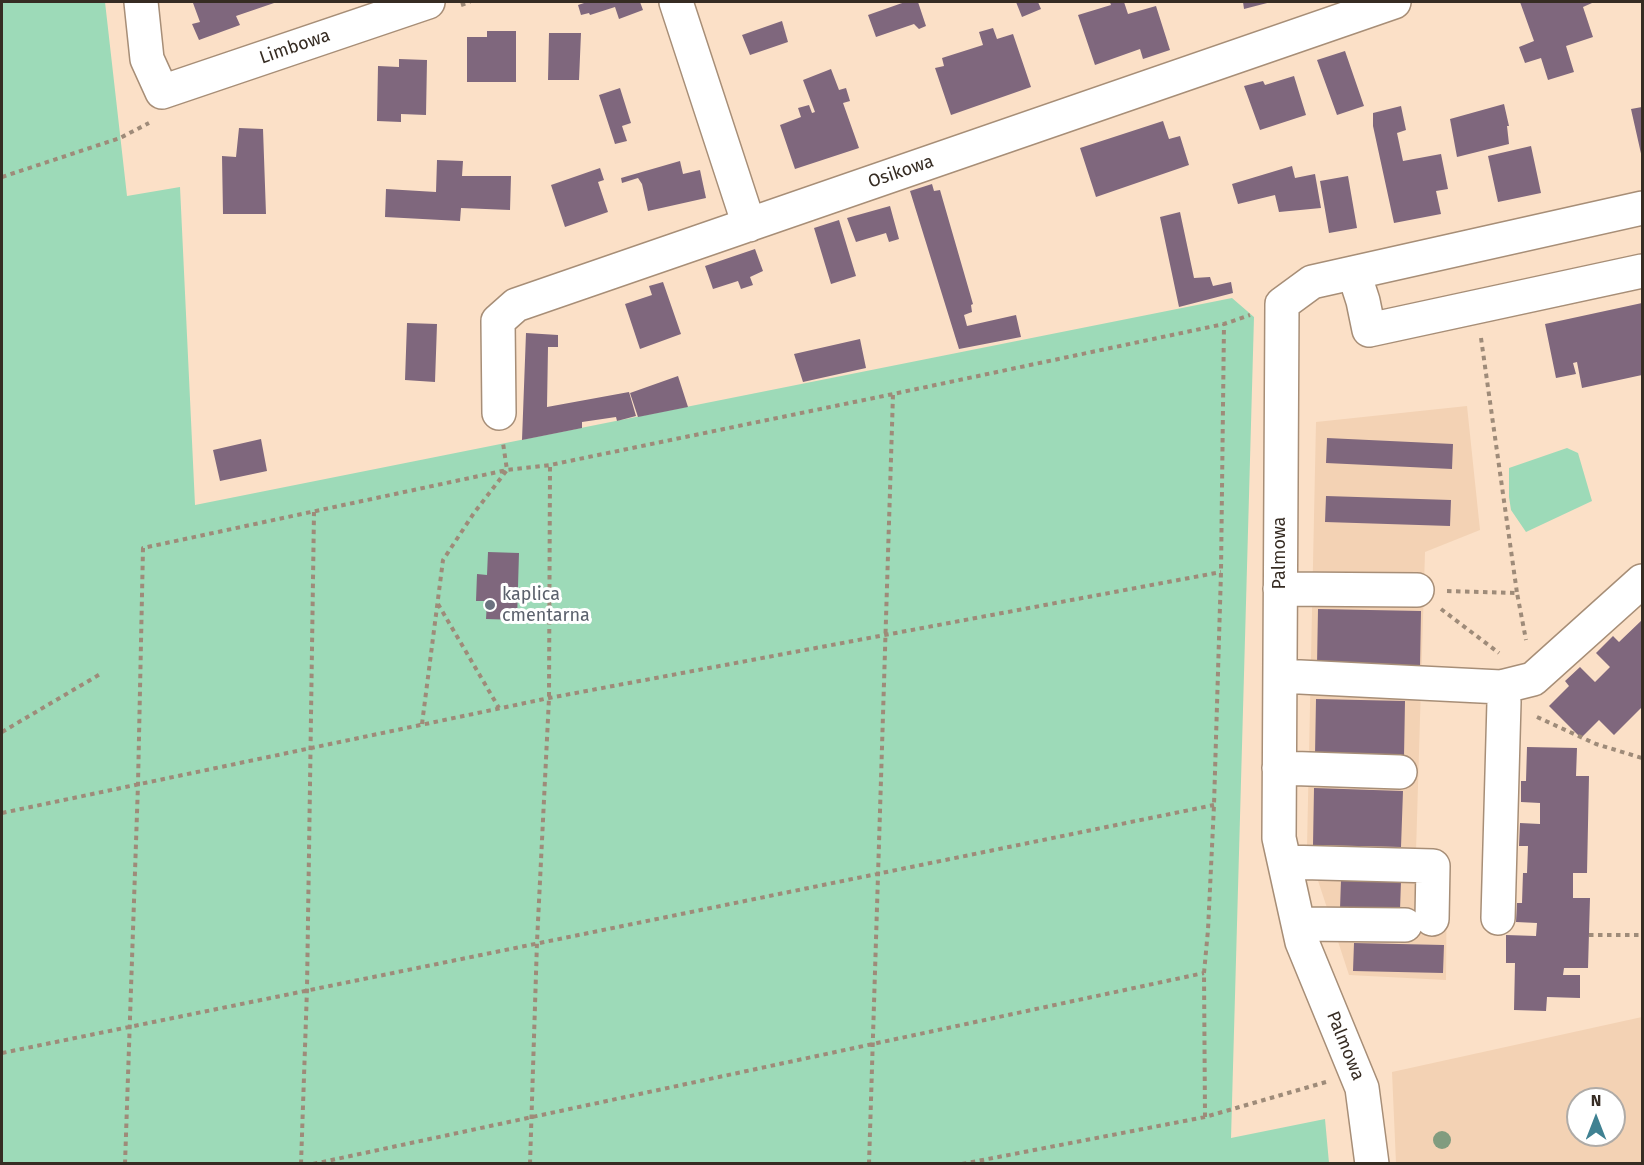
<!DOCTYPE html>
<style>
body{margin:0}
#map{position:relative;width:1644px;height:1165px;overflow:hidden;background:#fbe0c7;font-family:"Fira Sans",sans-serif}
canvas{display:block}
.frame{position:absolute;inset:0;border:3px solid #362c23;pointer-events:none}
.north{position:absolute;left:1566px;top:1087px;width:60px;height:60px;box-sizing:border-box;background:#fff;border:2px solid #afaba7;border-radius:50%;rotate:0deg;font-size:16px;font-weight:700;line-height:24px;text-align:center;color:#362c23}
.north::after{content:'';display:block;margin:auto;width:21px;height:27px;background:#3f8192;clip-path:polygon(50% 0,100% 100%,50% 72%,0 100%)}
</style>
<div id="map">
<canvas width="1644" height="1165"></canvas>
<div class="frame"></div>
<div class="north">N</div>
</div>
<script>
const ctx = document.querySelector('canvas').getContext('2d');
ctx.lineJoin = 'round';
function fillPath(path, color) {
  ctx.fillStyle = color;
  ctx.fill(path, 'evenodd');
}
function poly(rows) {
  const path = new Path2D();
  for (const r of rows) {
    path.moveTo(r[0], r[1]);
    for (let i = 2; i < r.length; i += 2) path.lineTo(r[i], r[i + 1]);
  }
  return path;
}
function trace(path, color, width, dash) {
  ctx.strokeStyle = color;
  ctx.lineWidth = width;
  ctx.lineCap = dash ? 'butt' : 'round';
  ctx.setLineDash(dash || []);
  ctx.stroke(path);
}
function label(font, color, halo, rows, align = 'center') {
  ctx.font = font + ' "Fira Sans",sans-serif';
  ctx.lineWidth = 6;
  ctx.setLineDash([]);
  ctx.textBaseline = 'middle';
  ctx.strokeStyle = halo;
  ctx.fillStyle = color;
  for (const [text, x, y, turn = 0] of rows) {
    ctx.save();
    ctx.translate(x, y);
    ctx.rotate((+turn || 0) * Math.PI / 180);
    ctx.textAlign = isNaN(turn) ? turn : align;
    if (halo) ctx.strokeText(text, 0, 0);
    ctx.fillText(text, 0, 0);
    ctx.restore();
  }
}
fillPath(poly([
 [1467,406,1480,530,1425,552,1416,852,1447,854,1446,980,1349,975,1307,847,1316,422],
 [1642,1017,1642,1163,1396,1163,1392,1072],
 [1578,1099,1614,1099,1614,1135,1578,1135]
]), '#f3d2b4');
fillPath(poly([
 [2,2,105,2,127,196,180,187,195,505,1232,298,1254,317,1231,1138,1325,1119,1329,1163,2,1164],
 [1567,448,1578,453,1592,501,1526,532,1511,510,1509,497,1509,468]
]), '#9ddab8');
fillPath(poly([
 [196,2,277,2,236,16,240,25,199,40,192,24,200,22,193,3],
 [587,2,640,2,643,10,619,19,615,7,590,15,589,13,581,15,578,5],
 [905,2,918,2,926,26,919,29,914,24,876,37,868,15],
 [1016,2,1038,2,1041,9,1022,17],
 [1110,2,1124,2,1128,14,1156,6,1170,50,1143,59,1140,49,1095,65,1078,15,1111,5],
 [1243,2,1271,2,1244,9],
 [1520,2,1591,2,1592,3,1583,7,1593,37,1566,46,1574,72,1548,80,1541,58,1525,63,1519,47,1534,41],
 [782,21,788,42,750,55,742,35],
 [993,28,997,39,1013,34,1031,87,951,115,935,68,944,66,942,58,983,45,979,32],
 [487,31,516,31,516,82,467,82,467,37,487,37],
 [549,33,581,33,579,80,548,80],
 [1345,51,1364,106,1337,115,1317,60],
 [399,59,427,60,426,115,401,114,401,122,377,121,378,66,399,67],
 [831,69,839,90,846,88,850,101,843,103,859,148,795,169,780,125,801,117,798,108,809,105,812,113,815,112,803,80],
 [1294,76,1306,115,1260,130,1244,86,1263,81,1265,85],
 [620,88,631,123,622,126,627,141,615,144,599,95],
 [1504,104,1509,126,1507,126,1509,144,1457,157,1450,119],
 [1401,106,1406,130,1397,133,1403,161,1441,154,1448,189,1436,191,1441,214,1394,223,1373,126,1373,113],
 [1642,107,1642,158,1631,109],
 [1163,121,1169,139,1180,136,1189,165,1096,197,1080,148],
 [239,128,263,129,266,214,223,214,222,156,236,157],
 [1531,146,1541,193,1498,202,1488,156],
 [437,160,463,161,462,176,511,176,510,210,461,208,460,221,385,217,386,189,436,192],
 [680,161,683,174,700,170,706,198,648,211,642,184,638,178,622,183,621,178],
 [1292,166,1295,178,1315,174,1321,208,1279,212,1275,195,1238,204,1232,184],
 [600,168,604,180,598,182,608,212,565,227,551,185],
 [1348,176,1357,228,1329,233,1320,181],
 [932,184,934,191,940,190,973,304,971,305,972,312,964,315,967,326,1016,315,1021,337,959,349,910,191],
 [890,206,899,239,889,242,886,233,856,242,847,218],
 [1180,212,1194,278,1210,277,1213,286,1231,282,1233,293,1179,307,1160,217],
 [839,220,856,276,831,284,814,228],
 [755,249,763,271,750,277,753,285,741,289,738,281,713,289,705,266],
 [663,282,681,334,640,349,625,304,652,295,649,286],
 [1642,303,1642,375,1582,388,1577,362,1573,363,1576,374,1556,378,1545,324],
 [407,323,437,324,435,382,405,380],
 [526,333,558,335,558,347,548,347,547,407,629,392,636,416,617,421,616,417,582,422,582,428,522,440],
 [860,339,866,368,803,382,794,354],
 [678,376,688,407,638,417,630,393],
 [1327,438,1453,444,1452,469,1326,463],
 [261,439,267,471,220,481,213,450],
 [1326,496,1451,500,1450,526,1325,522],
 [488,552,519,553,517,620,486,619,487,601,476,601,477,574,487,575],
 [1318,609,1421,611,1420,668,1317,665],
 [1642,620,1642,707,1614,735,1599,720,1581,738,1549,706,1569,686,1565,681,1580,667,1595,682,1610,667,1596,653,1613,636,1619,642],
 [1316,699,1405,701,1404,757,1315,755],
 [1527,747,1577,748,1576,776,1589,776,1587,873,1573,873,1573,898,1590,898,1588,968,1564,968,1563,975,1580,975,1580,998,1547,997,1546,1011,1514,1010,1515,963,1506,963,1506,935,1536,936,1537,923,1516,922,1517,903,1522,903,1523,873,1527,873,1528,846,1519,846,1520,823,1540,824,1540,803,1521,802,1521,781,1526,781],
 [1314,788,1403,791,1401,847,1313,845],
 [1341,880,1401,881,1400,910,1340,909],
 [1354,943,1444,945,1443,973,1353,971]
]), '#7f677d');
const minor = poly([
 [141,2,147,59,162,92,428,2],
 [676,2,749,225],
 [1354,273,1363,301,1369,330,1642,271],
 [499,413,498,321,516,305,1394,2],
 [1280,589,1417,590],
 [1280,676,1501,687,1533,679,1642,581],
 [1279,768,1400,772],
 [1285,862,1433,866,1432,919],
 [1498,918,1504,702,1501,687],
 [1298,924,1405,925],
 [1372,1164,1362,1088,1302,942,1279,838,1282,304,1312,282,1642,208]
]);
trace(minor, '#a78e77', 36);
trace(poly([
 [461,5,470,2],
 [2,177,120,138,149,123],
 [1481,338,1517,593],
 [1447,591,1517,593,1526,640],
 [438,604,499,708],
 [1441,609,1499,653],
 [1537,717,1596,744,1642,758],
 [422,724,443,560,474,513,507,470,503,443],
 [2,732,102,673],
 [2,813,549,698,1221,572],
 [1589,935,1642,935],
 [2,1053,1214,805],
 [1205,1117,1204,973,1208,930,1214,805,1221,572,1224,324],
 [125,1164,138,784,143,548,507,470,550,465,893,394,1224,324,1250,315],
 [301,1164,307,989,314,512],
 [313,1164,1204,973],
 [530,1164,537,942,549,698,550,465],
 [869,1164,893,394],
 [962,1164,1205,1117,1326,1082]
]), '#9e8b79', 4, [4.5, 4.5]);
trace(minor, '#fff', 33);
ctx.fillStyle = '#819c7f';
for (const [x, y] of [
 [1442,1140]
]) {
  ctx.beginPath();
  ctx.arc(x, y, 9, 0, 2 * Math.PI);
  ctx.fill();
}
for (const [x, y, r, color] of [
 [490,605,6,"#6b7280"]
]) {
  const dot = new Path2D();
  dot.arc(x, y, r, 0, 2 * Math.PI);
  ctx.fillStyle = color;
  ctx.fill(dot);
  trace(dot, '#fff', 2);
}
label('18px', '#362c23', '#fff', [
 ["Limbowa",295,47,-19],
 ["Osikowa",901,172,-19],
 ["Palmowa",1280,553,-90],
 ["Palmowa",1345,1046,68]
]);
label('18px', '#5b616d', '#fff', [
 ["kaplica",502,595],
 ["cmentarna",502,616]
], 'left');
</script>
